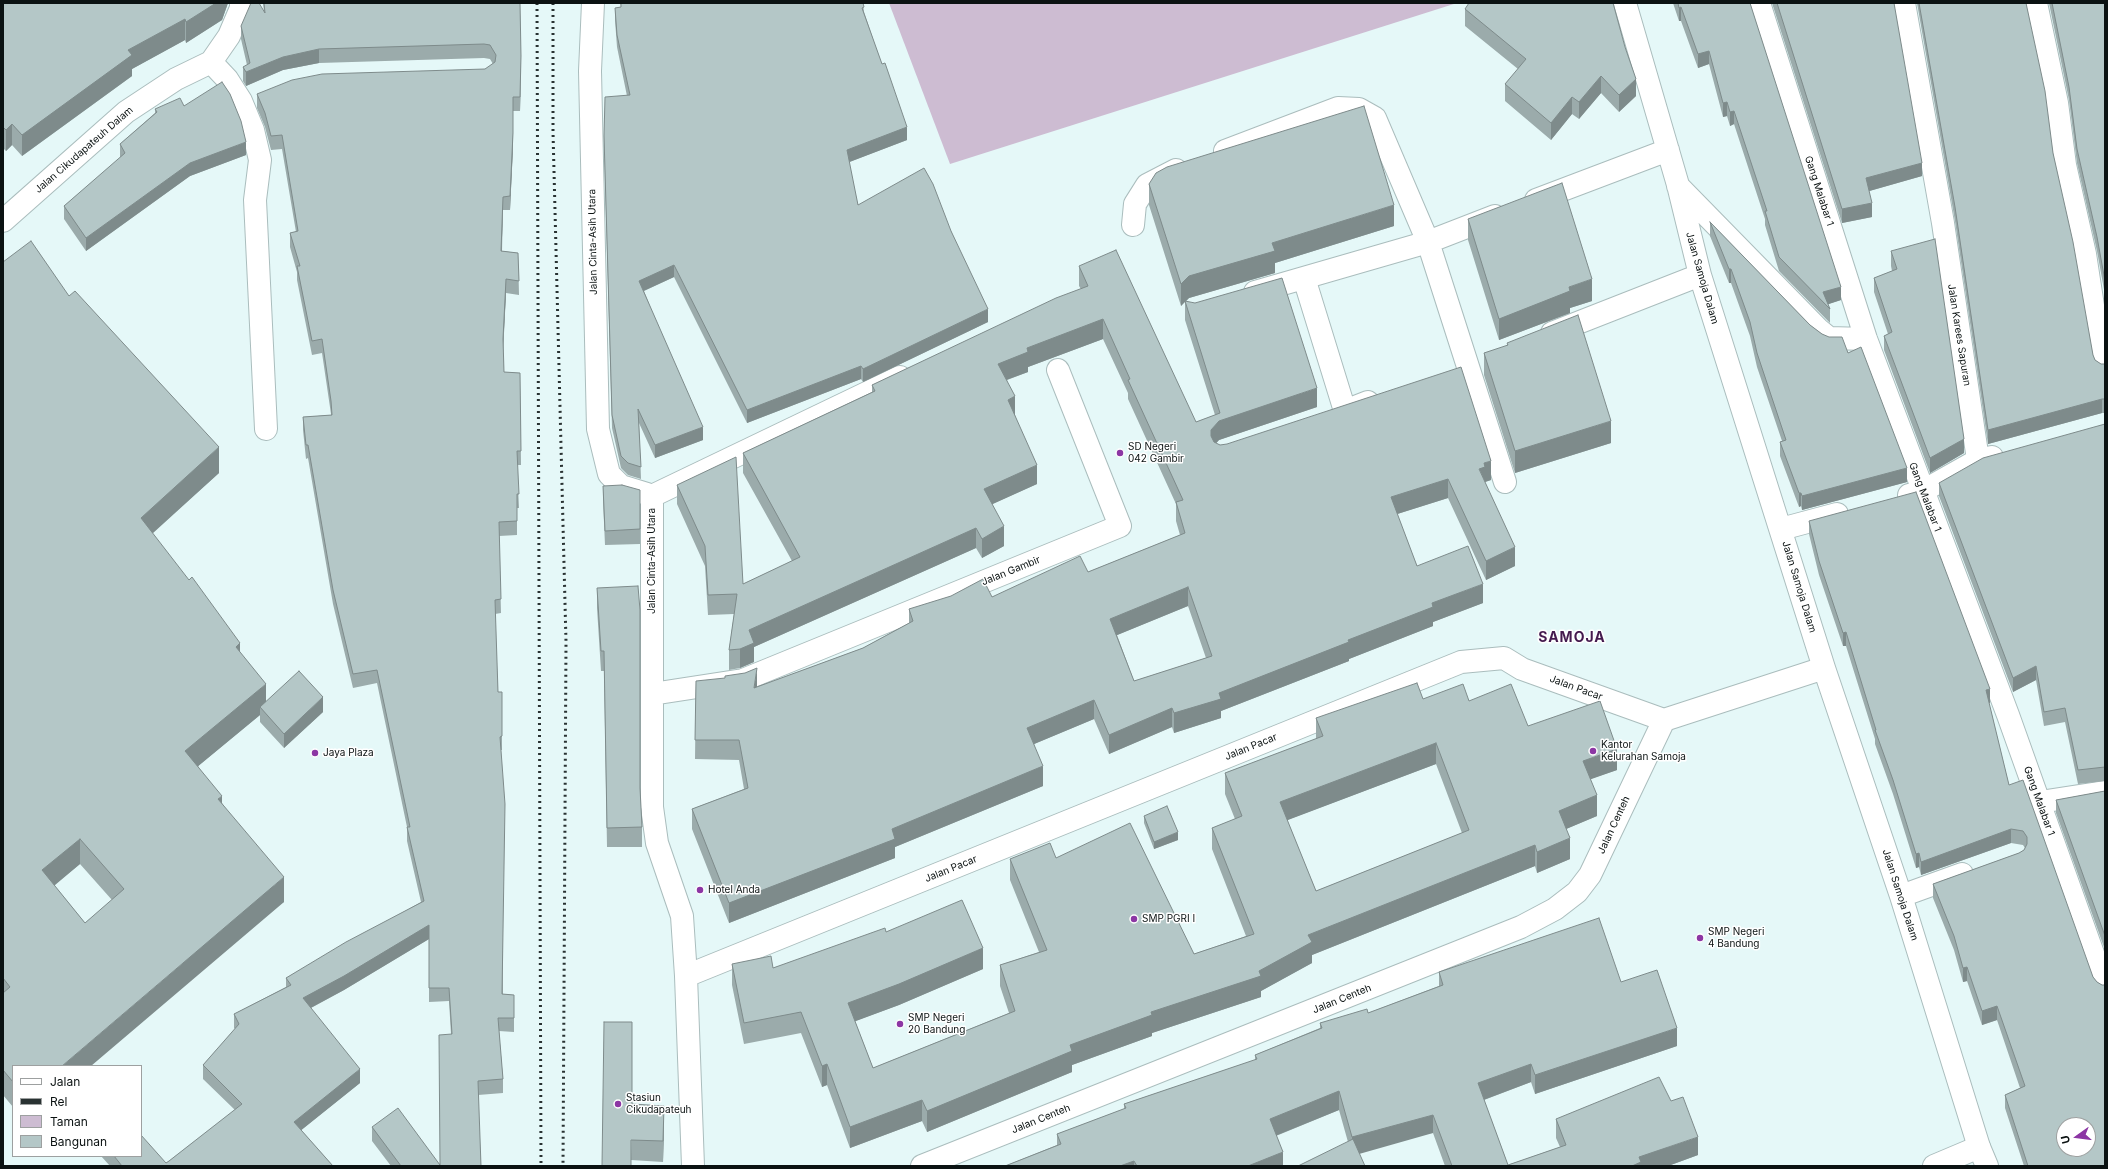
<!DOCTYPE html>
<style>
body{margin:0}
#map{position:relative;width:2108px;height:1169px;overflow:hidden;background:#e5f8f8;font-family:Inter,sans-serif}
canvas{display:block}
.frame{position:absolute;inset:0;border:4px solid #0b1212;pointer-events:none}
.legend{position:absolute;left:12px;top:1065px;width:130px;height:92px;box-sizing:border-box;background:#fff;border:1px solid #9da0a0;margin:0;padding:5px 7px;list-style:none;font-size:12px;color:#0b1212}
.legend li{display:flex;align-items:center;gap:8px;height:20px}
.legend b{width:20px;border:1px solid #9da0a0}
.north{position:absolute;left:2056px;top:1117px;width:40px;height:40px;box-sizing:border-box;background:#fff;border:1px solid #9da0a0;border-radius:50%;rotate:256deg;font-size:11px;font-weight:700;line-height:16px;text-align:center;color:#0b1212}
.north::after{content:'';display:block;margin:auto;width:14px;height:18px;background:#8c36a4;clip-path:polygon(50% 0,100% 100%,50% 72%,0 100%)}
</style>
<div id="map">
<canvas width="2108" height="1169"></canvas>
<div class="frame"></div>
<ul class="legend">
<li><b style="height:5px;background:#fff"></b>Jalan</li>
<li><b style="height:5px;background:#293232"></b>Rel</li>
<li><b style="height:11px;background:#cdbcd2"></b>Taman</li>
<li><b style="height:11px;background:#b4c7c7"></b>Bangunan</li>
</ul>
<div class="north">U</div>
</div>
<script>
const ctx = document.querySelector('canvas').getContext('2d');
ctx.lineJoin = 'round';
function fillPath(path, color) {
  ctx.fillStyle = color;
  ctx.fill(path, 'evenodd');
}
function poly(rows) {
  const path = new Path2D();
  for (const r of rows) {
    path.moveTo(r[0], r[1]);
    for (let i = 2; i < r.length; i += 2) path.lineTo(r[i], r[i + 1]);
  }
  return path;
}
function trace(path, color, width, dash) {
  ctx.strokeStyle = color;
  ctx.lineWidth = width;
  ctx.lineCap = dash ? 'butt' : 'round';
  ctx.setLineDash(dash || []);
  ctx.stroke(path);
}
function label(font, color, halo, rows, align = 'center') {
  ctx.font = font + ' Inter,sans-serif';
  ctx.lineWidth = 3;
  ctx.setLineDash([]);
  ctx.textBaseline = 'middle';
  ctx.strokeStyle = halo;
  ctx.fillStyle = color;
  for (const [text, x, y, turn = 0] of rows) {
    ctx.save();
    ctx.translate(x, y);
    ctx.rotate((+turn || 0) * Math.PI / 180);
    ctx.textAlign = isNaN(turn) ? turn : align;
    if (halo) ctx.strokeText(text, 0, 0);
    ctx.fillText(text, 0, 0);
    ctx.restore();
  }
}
fillPath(poly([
 [889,3,1457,3,950,164]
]), '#cdbcd2');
const street = poly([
 [593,3,590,71,598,429,609,474,621,486,647,494],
 [1625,3,1678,185,1700,275,1824,668,1901,896,1979,1147],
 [1759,3,1866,339,2008,715,2105,987],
 [1904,3,1943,223,1978,460],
 [2036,3,2057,103,2065,165,2085,254,2093,306,2105,366],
 [211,62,227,79,241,101,253,130,260,160,255,200,266,429],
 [211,62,229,36,241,8,241,3],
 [1225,151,1338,108,1359,109,1375,118,1428,242,1505,482],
 [1678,186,1818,329,1829,338,1866,339],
 [1536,200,1668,150],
 [3,221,126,112,176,79,211,62],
 [1133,225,1135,204,1147,185,1176,170],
 [1304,278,1345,411,1368,402],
 [1255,292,1428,242,1495,216],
 [1552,333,1700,275],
 [1909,495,1923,491,1978,460,1992,457],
 [652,496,652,807,657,843,682,916,686,976,693,1166],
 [652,496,900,377],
 [1781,529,1837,514],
 [652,694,743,680,1120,526,1058,370],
 [2040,802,2105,792],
 [1901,896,1962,874],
 [686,976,1461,662,1504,658,1522,669,1664,720,1824,668],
 [922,1166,1521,927,1555,909,1577,892,1590,875,1664,720]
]);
const secondary = poly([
 [1934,1166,1979,1147,1987,1166]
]);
trace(street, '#aabdbd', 24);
trace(secondary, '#aabdbd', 24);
trace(street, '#fff', 22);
trace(secondary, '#fff', 22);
trace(poly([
 [537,3,541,1166],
 [553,3,553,132,566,642,563,1166]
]), '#293232', 3, [2, 4]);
fillPath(poly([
 [3,3,228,3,222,20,186,43,185,40,132,69,132,76,22,156,12,145,6,151,3,148],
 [263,3,520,3,521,70,520,111,513,111,513,147,510,210,503,210,502,251,518,253,519,295,506,293,503,346,504,372,520,373,521,465,517,465,519,508,517,508,517,535,499,536,501,613,495,614,498,692,502,692,502,750,501,750,503,994,514,995,514,1032,499,1031,503,1079,503,1093,478,1095,481,1166,391,1166,372,1141,372,1127,440,1164,451,1034,449,1001,429,1002,429,939,344,990,311,1008,360,1083,301,1130,333,1166,110,1166,101,1156,141,1156,166,1163,169,1161,235,1110,203,1079,203,1065,235,1029,234,1028,234,1014,286,987,286,978,421,902,407,841,407,827,377,683,353,688,333,604,308,458,306,459,303,430,303,417,331,415,331,414,322,353,312,355,297,280,297,272,290,247,290,233,296,232,282,149,271,150,265,127,257,108,257,94,485,69,493,64,490,59,484,58,319,63,283,70,246,86,243,81,243,67,247,65,241,39,241,26,264,12],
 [620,3,863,3,864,12,907,140,849,162,858,205,951,231,988,322,863,382,861,379,747,423,674,277,644,291,703,440,655,458,639,423,641,479,628,475,621,468,612,428,604,148,604,136,627,96,617,47,615,20,615,8,621,7],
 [1613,3,1636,96,1619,112,1601,93,1579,119,1572,114,1551,140,1505,101,1505,84,1518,69,1465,26,1465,9],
 [1673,3,1750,3,1841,300,1828,304,1830,309,1830,323,1779,271,1765,225,1765,219,1734,124,1730,126,1727,116,1723,117,1709,64,1698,68,1681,21,1679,21],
 [1772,3,1894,3,1922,176,1869,191,1872,217,1842,223],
 [1917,3,2026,3,2053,153,2093,355,2095,360,2101,364,2105,364,2105,413,2102,413,1988,444,1955,221],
 [2049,3,2105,3,2105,295,2097,251,2077,163,2069,100],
 [184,106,246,155,190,176,86,251,64,219,64,206,120,158,120,144,155,113,155,109],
 [1149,184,1394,226,1275,263,1275,273,1189,298,1186,301,1317,407,1219,440,1216,443,1220,445,1491,480,1485,482,1515,566,1486,580,1448,498,1397,514,1417,566,1483,603,1433,622,1433,626,1349,659,1349,661,1221,711,1221,718,1174,733,1172,727,1109,754,1094,719,1034,744,1043,786,895,847,895,858,729,923,692,829,692,809,744,789,739,760,695,759,696,681,757,687,863,648,909,623,909,609,992,597,1088,572,1180,535,1176,521,1176,504,1128,399,1128,393,1103,339,1028,367,1028,372,1007,380,1015,415,1037,484,992,504,1004,546,982,558,976,548,754,647,754,662,740,668,729,670,729,650,734,614,708,615,705,566,677,504,677,485,743,584,792,561,743,473,743,453,872,392,872,385,1081,289,1079,286,1079,266,1196,422,1215,415,1185,320,1185,301,1181,306,1149,205],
 [1188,606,1206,658,1134,681,1117,635],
 [1468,219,1592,301,1570,308,1570,313,1499,340,1468,240],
 [1710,222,1810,325,1822,334,1848,353,1907,482,1802,510,1801,506,1799,507,1780,456,1780,442,1782,441,1757,367,1750,336,1731,283,1729,283,1710,236],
 [1891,251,1964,453,1930,473,1884,350,1884,336,1888,334,1874,292,1874,278,1892,271,1891,266],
 [3,262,69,296,219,473,152,533,240,652,266,702,323,712,284,748,260,722,260,715,198,766,222,803,284,902,13,1066,13,1107,3,1095],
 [80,864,112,900,85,923,54,885],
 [1507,343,1611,443,1515,473,1484,375,1484,353,1507,346],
 [2105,424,2105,781,2078,784,2065,722,2044,726,2036,680,2013,692,1939,496,1939,483],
 [603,486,640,490,640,544,605,545,603,500],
 [1809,521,1990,703,1989,703,2009,785,2093,977,2097,982,2102,985,2105,1166,2024,1166,2005,1108,2005,1095,2020,1088,1997,1020,1982,1025,1967,981,1963,982,1954,950,1933,898,1933,884,2019,853,2024,850,2025,848,2023,845,2011,843,1921,875,1919,867,1916,868,1893,794,1875,744,1875,739,1846,646,1843,646,1819,575,1809,534],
 [597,588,640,788,642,827,642,847,607,847,604,671,601,671,597,608],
 [1423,699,1469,701,1528,726,1617,770,1590,779,1597,816,1566,829,1570,859,1537,873,1535,866,1312,955,1312,963,1261,991,1261,997,1152,1033,1152,1036,1072,1065,1072,1072,927,1132,922,1121,850,1148,827,1085,822,1087,801,1033,744,1044,732,985,732,964,773,968,886,932,983,969,899,1005,855,1021,873,1068,1009,1013,1000,986,1000,965,1039,952,1010,880,1010,859,1056,858,1194,954,1246,936,1212,849,1212,828,1235,819,1225,794,1225,773,1316,739,1316,718],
 [1436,764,1462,833,1316,891,1287,820],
 [2105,791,2105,950,2056,813,2056,800],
 [1144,816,1178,840,1154,849,1144,823],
 [1439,972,1621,982,1677,1046,1535,1094,1531,1082,1484,1100,1508,1165,1560,1147,1556,1138,1556,1119,1698,1155,1668,1166,1445,1166,1433,1133,1348,1142,1339,1110,1276,1136,1283,1166,1005,1166,1057,1145,1057,1134,1124,1109,1124,1104,1255,1060,1255,1055,1320,1028,1320,1023,1368,1013,1439,986],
 [632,1104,664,1126,663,1162,631,1160]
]), '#9babab');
fillPath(poly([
 [216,3,228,3,222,20,186,43,186,22],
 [1681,7,1681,21,1679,21,1679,8],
 [185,19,185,40,132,69,132,76,22,156,22,135,128,50],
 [319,49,319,63,283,70,246,86,246,72,283,57],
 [1709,51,1709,64,1698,68,1698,54],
 [521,56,521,70,520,111,520,97],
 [1601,76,1601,93,1579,119,1579,102],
 [1636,79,1636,96,1619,112,1619,95],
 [1572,97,1572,114,1551,140,1551,123],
 [1727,102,1727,116,1723,117,1723,103],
 [1734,111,1734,124,1730,126,1730,112],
 [12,124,12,145,6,151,6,130],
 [907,127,907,140,847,163,847,150],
 [513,133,513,147,510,210,510,196],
 [246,142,246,155,190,176,86,251,86,238,190,163],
 [1922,163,1922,176,1866,192,1866,178],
 [503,197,503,210,501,265,501,251],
 [1872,203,1872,217,1842,223,1842,209],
 [1394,205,1394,226,1275,263,1275,273,1189,298,1181,306,1181,284,1189,276,1272,243],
 [674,265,674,277,639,293,639,281],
 [1729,269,1731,269,1731,283,1729,283],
 [506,279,506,293,503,353,503,339],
 [1592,279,1592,301,1570,308,1570,313,1499,340,1499,319,1569,287],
 [1841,287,1841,300,1826,305,1823,292],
 [988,309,988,322,863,382,863,369],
 [1103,319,1103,339,1028,367,1028,372,998,383,998,364,1027,348],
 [861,366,861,379,747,423,747,410],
 [1317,388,1317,407,1219,440,1211,449,1211,430,1219,421],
 [1015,396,1015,415,1008,419,1008,400],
 [2102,399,2102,413,1988,444,1988,430],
 [1611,421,1611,443,1515,473,1515,451],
 [703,427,703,440,655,458,655,445],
 [1964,439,1964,453,1930,473,1930,458],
 [219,447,219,473,141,544,141,518],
 [1491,461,1491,480,1485,482,1479,469,1484,463],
 [1037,465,1037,484,984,508,984,489],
 [1907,468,1907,482,1802,510,1802,496],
 [1448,479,1448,498,1391,516,1391,497],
 [1799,493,1801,493,1801,506,1799,507],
 [1004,526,1004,546,982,558,982,539],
 [976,528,976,548,754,647,754,662,740,668,740,649,749,630],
 [1515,547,1515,566,1486,580,1486,561],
 [1483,584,1483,603,1433,622,1433,626,1349,659,1349,661,1221,711,1221,718,1174,733,1174,713,1219,693,1348,640,1432,603],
 [1188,587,1188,606,1110,638,1110,619],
 [1846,632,1846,646,1843,646,1843,633],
 [240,643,240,669,236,647],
 [2036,666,2036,680,2013,692,2013,678],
 [757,668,757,688,754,688],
 [266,684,266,710,260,707,260,715,185,777,185,751],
 [1990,689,1990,703,1986,704,1986,690],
 [323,697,323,712,284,748,284,734],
 [1094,700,1094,719,1027,747,1027,728],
 [1172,708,1172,727,1109,754,1109,735],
 [1436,743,1436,764,1280,823,1280,802],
 [1617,749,1617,770,1583,782,1583,761],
 [1043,766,1043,786,895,847,895,858,729,923,729,903,892,829],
 [1597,795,1597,816,1559,832,1559,811],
 [222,796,222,821,218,799],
 [2011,829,2011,843,1921,875,1921,862],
 [1178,832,1178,840,1154,849,1154,842],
 [1570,838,1570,859,1537,873,1537,852],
 [80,839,80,864,42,896,42,870],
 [1535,845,1535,866,1312,955,1312,963,1261,991,1261,997,1152,1033,1152,1036,1072,1065,1072,1072,927,1132,927,1111,1070,1045,1151,1012,1259,971,1308,935],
 [1919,853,1919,867,1916,868,1916,854],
 [284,877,284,902,91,1066,62,1066],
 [429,925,429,939,344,990,303,1012,303,998],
 [983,948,983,969,899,1005,848,1024,848,1003],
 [1967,967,1967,981,1963,982,1963,968],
 [1997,1006,1997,1020,1982,1025,1982,1011],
 [1677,1028,1677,1046,1535,1094,1535,1075],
 [827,1064,827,1085,822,1087,822,1066],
 [1531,1064,1531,1082,1478,1102,1478,1083],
 [360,1069,360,1083,294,1136,294,1122],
 [1339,1091,1339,1110,1270,1138,1270,1119],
 [922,1100,922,1121,850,1148,850,1127],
 [664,1106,664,1126,663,1162,663,1141],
 [1433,1115,1433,1133,1352,1156,1352,1137],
 [1698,1137,1698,1155,1668,1166,1632,1166,1639,1157],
 [1283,1152,1283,1166,1248,1166],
 [1134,1161,1134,1166,1120,1166]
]), '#7e8b8b');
const building = poly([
 [3,3,216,3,186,22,185,19,128,50,132,55,22,135,12,124,6,130,3,127,3,3],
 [251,3,259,3,265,13,264,3,520,3,521,56,520,97,513,97,513,133,510,196,503,197,501,251,518,253,519,281,506,279,503,339,504,372,520,373,521,451,517,451,519,494,517,494,517,521,499,522,501,599,495,600,498,692,502,692,502,736,500,737,505,804,502,994,514,995,514,1018,498,1018,503,1079,478,1081,481,1166,401,1166,372,1127,398,1108,440,1165,439,1035,452,1034,449,988,429,988,429,925,344,976,303,998,360,1069,294,1122,333,1166,122,1166,114,1156,141,1156,141,1135,166,1163,169,1161,242,1104,203,1065,239,1024,234,1014,291,985,286,978,346,942,424,901,407,827,410,827,402,789,377,670,353,674,333,590,308,445,306,445,303,417,332,415,331,401,322,339,312,341,297,266,300,266,290,233,298,231,282,135,271,136,265,113,257,94,292,80,322,74,485,69,495,62,496,55,490,45,484,44,319,49,283,57,246,72,243,67,250,63,241,26,251,3],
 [621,3,863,3,864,7,862,8,882,64,885,63,907,127,847,150,858,205,924,168,933,184,951,231,988,309,863,369,861,366,747,410,674,265,639,281,703,427,655,445,638,409,641,467,628,463,621,456,612,415,604,136,605,97,630,95,617,35,615,8,621,7,621,3],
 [1469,3,1613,3,1625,47,1636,79,1619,95,1601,76,1579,102,1572,97,1551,123,1505,84,1526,59,1465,9,1469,3],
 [1678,3,1750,3,1841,287,1823,292,1830,309,1779,257,1765,211,1767,211,1734,111,1730,112,1727,102,1723,103,1709,51,1698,54,1681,7,1679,8,1678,3],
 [1777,3,1894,3,1922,163,1866,178,1872,203,1842,209,1777,3],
 [1919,3,2026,3,2045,91,2053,153,2073,242,2093,355,2095,360,2101,364,2105,364,2105,399,2102,399,1988,430,1955,207,1919,3],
 [2052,3,2105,3,2105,281,2097,237,2077,149,2069,87,2052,3],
 [222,82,230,94,241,121,246,142,190,163,86,238,64,206,125,153,120,144,157,112,155,109,180,98,184,106,222,82],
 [1364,106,1394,205,1272,243,1275,251,1189,276,1181,284,1149,184,1156,173,1167,167,1364,106],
 [1562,183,1592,279,1569,287,1570,291,1499,319,1468,219,1562,183],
 [1710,222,1810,325,1822,334,1829,337,1842,337,1848,353,1861,347,1907,468,1802,496,1801,493,1799,493,1780,442,1786,440,1757,353,1750,322,1731,269,1729,269,1710,222],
 [1935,239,1964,439,1930,458,1884,336,1892,332,1874,278,1897,269,1891,251,1935,239],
 [31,241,69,296,75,291,219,447,141,518,189,580,192,577,240,643,236,647,266,684,185,751,222,796,218,799,284,877,62,1066,13,1066,13,1082,3,1070,3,993,10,987,3,978,3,262,31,241],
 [80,839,124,889,85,923,42,870,80,839],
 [1116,250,1196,422,1220,413,1185,301,1195,303,1282,278,1317,388,1219,421,1211,430,1211,436,1214,442,1220,445,1227,444,1461,367,1491,461,1484,463,1485,467,1479,469,1515,547,1486,561,1448,479,1391,497,1417,566,1468,546,1483,584,1432,603,1433,607,1348,640,1349,642,1219,693,1221,699,1174,713,1172,708,1109,735,1094,700,1027,728,1043,766,892,829,895,839,729,903,692,809,748,788,739,740,695,740,696,681,725,678,725,676,745,673,757,668,754,688,863,648,913,621,909,609,951,596,983,579,992,597,1080,556,1088,572,1185,533,1176,502,1183,500,1128,380,1130,379,1103,319,1027,348,1028,352,998,364,1015,396,1008,400,1037,465,984,489,1004,526,982,539,976,528,749,630,754,643,740,649,729,650,737,594,708,595,705,546,677,485,736,457,743,584,800,557,743,453,875,391,872,385,1056,298,1088,286,1079,266,1116,250],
 [1188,587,1212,656,1134,681,1110,619,1188,587],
 [1578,315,1611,421,1515,451,1484,353,1508,345,1507,343,1578,315],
 [2105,424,2105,767,2078,770,2065,708,2044,712,2036,666,2013,678,1939,483,1983,458,2105,424],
 [622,485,640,490,640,529,605,531,603,486,622,485],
 [1916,492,1990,689,1986,690,2009,785,2023,780,2093,977,2097,982,2102,985,2105,985,2105,1166,2028,1166,2005,1095,2025,1086,1997,1006,1982,1011,1967,967,1963,968,1954,936,1933,884,2019,853,2024,850,2027,844,2027,837,2023,831,2011,829,1921,862,1919,853,1916,854,1893,780,1875,730,1876,730,1846,632,1843,633,1819,561,1809,521,1916,492],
 [2064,1125,2088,1125,2088,1149,2064,1149,2064,1125],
 [638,586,640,610,640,788,642,827,607,828,604,651,601,651,597,588,638,586],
 [299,671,323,697,284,734,260,707,299,671],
 [1417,683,1423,699,1463,684,1469,701,1511,684,1528,726,1600,701,1617,749,1583,761,1597,795,1559,811,1570,838,1537,852,1535,845,1308,935,1312,942,1259,971,1261,976,1151,1012,1152,1015,1070,1045,1072,1051,927,1111,922,1100,850,1127,827,1064,822,1066,801,1012,744,1023,732,964,771,956,773,968,885,928,886,932,962,900,983,948,899,984,848,1003,873,1068,1015,1011,1000,965,1047,950,1010,859,1050,843,1056,858,1130,823,1194,954,1254,934,1212,828,1242,816,1225,773,1323,736,1316,718,1417,683],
 [1436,743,1469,830,1316,891,1280,802,1436,743],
 [2105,791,2105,936,2056,800,2105,791],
 [1167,806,1178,832,1154,842,1144,816,1167,806],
 [1599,918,1621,982,1657,970,1677,1028,1535,1075,1531,1064,1478,1083,1508,1165,1566,1145,1556,1119,1659,1077,1671,1101,1683,1097,1698,1137,1639,1157,1641,1162,1632,1166,1452,1166,1433,1115,1352,1137,1339,1091,1270,1119,1283,1152,1248,1166,1137,1166,1134,1161,1120,1166,1005,1166,1061,1144,1057,1134,1126,1108,1124,1104,1257,1059,1255,1055,1322,1028,1320,1023,1367,1009,1368,1013,1443,985,1439,972,1599,918],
 [604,1022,632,1022,632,1104,664,1106,663,1141,631,1140,631,1166,602,1166,604,1022],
 [1353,1139,1365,1166,1298,1166,1353,1139]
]);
fillPath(building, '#b4c7c7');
trace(building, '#7e8b8b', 1);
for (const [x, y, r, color] of [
 [1120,453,4,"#8c36a4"],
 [1593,751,4,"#8c36a4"],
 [315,753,4,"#8c36a4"],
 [700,890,4,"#8c36a4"],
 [1134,919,4,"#8c36a4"],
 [1700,938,4,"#8c36a4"],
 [900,1024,4,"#8c36a4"],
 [618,1104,4,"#8c36a4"]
]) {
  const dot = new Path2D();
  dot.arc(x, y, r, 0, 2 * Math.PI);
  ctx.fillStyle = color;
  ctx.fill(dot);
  trace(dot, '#fff', 1.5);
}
label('10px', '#0b1212', '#fff', [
 ["Jalan Cikudapateuh Dalam",84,150,-41],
 ["Gang Malabar 1",1819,191,72],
 ["Jalan Cinta-Asih Utara",593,242,-91],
 ["Jalan Samoja Dalam",1702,278,74],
 ["Jalan Karees Sapuran",1959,335,81],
 ["Gang Malabar 1",1925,497,69],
 ["Jalan Cinta-Asih Utara",652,561,-90],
 ["Jalan Gambir",1011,571,-22],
 ["Jalan Samoja Dalam",1799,587,73],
 ["Jalan Pacar",1576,688,20],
 ["Jalan Pacar",1251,747,-22],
 ["Gang Malabar 1",2039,801,70],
 ["Jalan Centeh",1614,825,-65],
 ["Jalan Pacar",951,869,-22],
 ["Jalan Samoja Dalam",1900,895,72],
 ["Jalan Centeh",1342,999,-22],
 ["Jalan Centeh",1041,1119,-22]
]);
label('10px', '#0b1212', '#fff', [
 ["SD Negeri",1128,447],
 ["042 Gambir",1128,459],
 ["Kantor",1601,745],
 ["Kelurahan Samoja",1601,757],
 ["Jaya Plaza",323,753],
 ["Hotel Anda",708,890],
 ["SMP PGRI I",1142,919],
 ["SMP Negeri",1708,932],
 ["4 Bandung",1708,944],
 ["SMP Negeri",908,1018],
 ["20 Bandung",908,1030],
 ["Stasiun",626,1098],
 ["Cikudapateuh",626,1110]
], 'left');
ctx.letterSpacing = '1px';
label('bold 14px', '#441b4f', '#fff', [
 ["SAMOJA",1572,638]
]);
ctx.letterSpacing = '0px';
</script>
